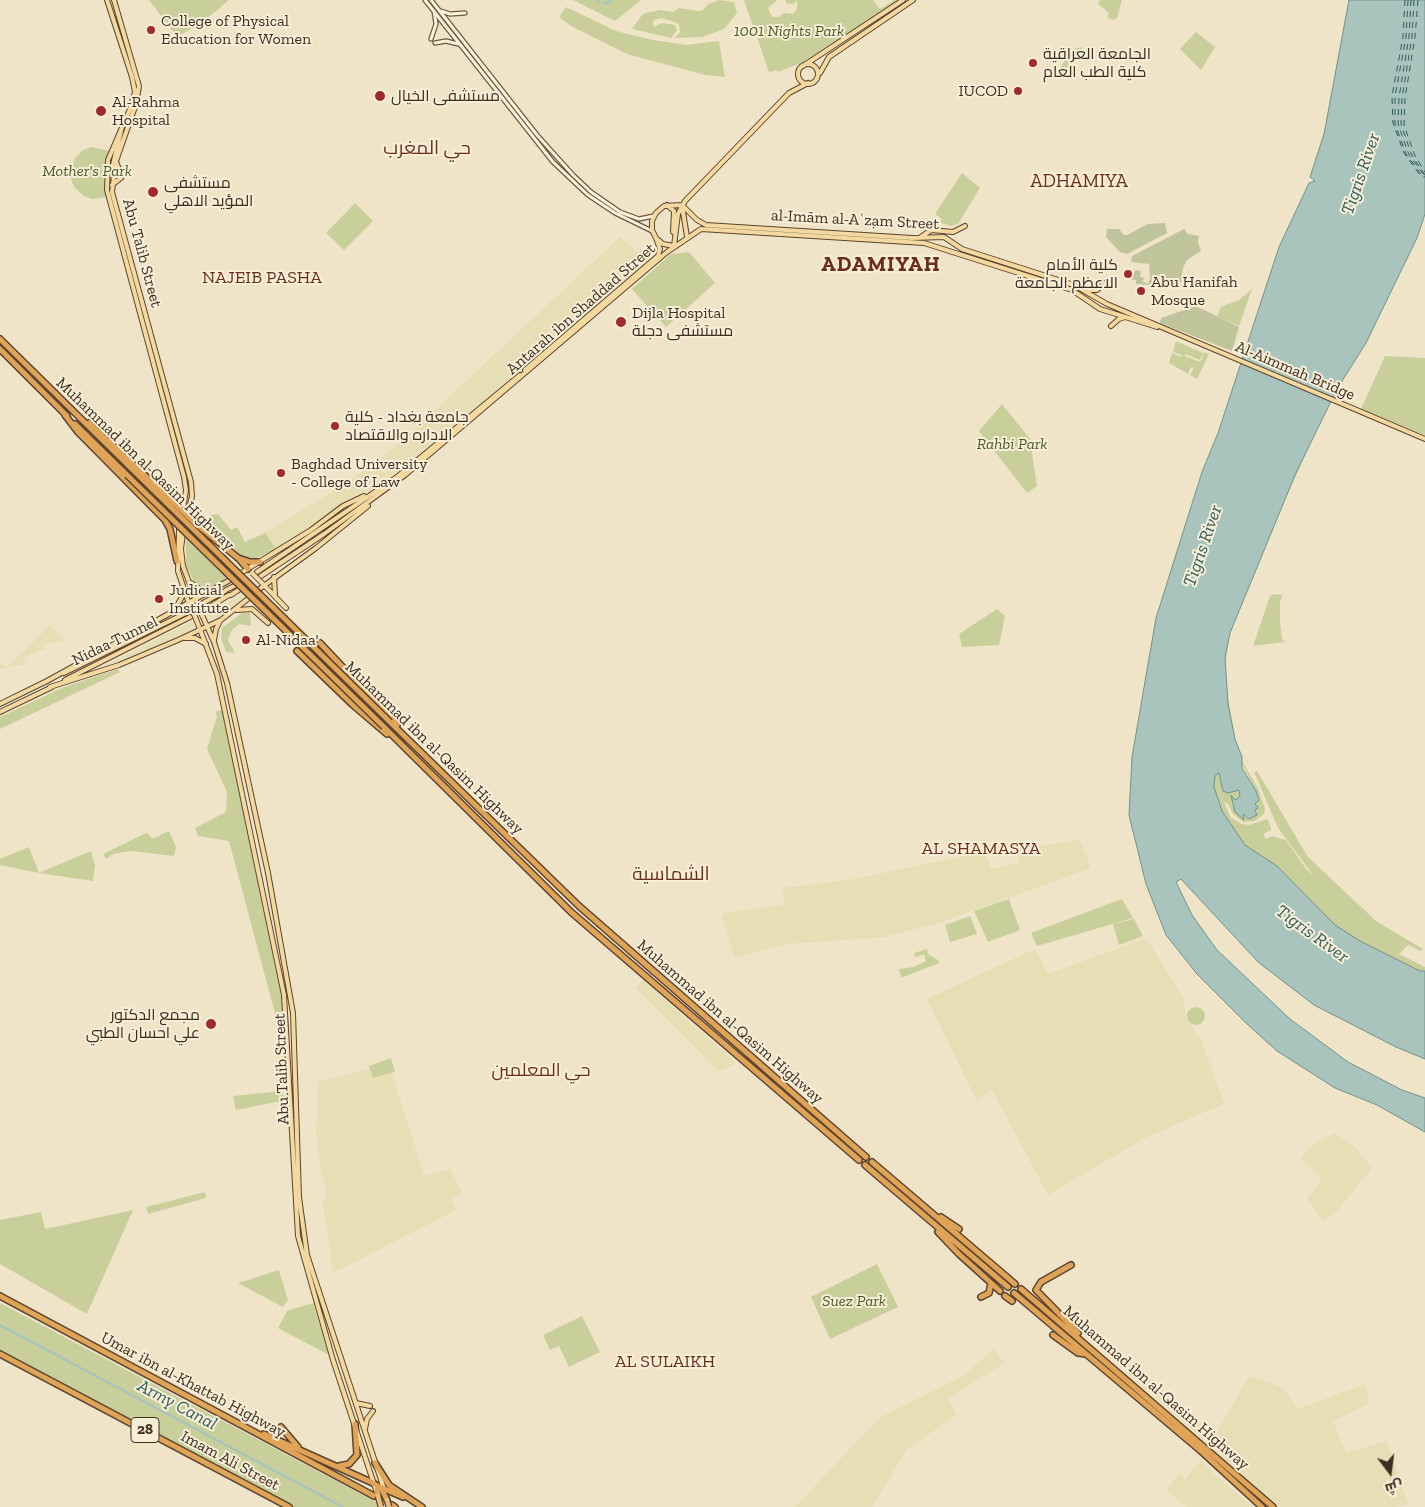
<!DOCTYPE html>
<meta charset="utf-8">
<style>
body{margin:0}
#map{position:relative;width:1425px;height:1507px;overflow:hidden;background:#f0e4c8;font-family:"Zilla Slab",Cairo,serif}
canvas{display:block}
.north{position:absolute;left:1365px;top:1447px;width:50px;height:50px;-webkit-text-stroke:4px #f7eed8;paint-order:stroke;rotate:165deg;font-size:14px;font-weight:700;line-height:20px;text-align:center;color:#3d2e20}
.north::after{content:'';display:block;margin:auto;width:18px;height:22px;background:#3d2e20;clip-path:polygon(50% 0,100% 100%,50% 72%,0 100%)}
</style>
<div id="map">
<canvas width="1425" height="1507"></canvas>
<div class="north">ش</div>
</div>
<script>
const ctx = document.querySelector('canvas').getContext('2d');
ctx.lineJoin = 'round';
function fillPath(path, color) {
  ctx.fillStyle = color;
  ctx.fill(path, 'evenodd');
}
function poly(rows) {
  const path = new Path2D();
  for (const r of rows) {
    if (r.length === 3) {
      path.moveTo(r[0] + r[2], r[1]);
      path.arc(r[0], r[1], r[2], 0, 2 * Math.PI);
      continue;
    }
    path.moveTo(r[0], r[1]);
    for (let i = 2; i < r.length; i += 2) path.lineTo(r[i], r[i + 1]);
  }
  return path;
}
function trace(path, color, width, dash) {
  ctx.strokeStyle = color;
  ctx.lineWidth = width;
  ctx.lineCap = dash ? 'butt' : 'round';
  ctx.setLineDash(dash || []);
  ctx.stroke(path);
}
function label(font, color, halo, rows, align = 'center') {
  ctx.font = font + ' "Zilla Slab",Cairo,serif';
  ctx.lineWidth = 4;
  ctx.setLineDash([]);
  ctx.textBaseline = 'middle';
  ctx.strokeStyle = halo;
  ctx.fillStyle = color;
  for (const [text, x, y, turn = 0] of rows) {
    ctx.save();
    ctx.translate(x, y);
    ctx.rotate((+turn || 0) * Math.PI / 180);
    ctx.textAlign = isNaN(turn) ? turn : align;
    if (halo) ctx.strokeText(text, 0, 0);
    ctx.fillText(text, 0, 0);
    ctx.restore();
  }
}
fillPath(poly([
 [620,237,650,262,419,454,370,492,344,502,307,531,276,549,265,533,352,479,404,439],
 [243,594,246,596,223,616,211,621,208,614],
 [192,621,195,628,135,657,104,666],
 [50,625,65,640,44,644,46,648,23,658,26,664,0,669,0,662,8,667],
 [1080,840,1091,868,939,923,885,937,786,944,734,958,722,914,785,904,782,888,849,880,984,852,991,869,1019,863,1019,849],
 [1146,938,1183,997,1186,1018,1202,1041,1224,1104,1145,1138,1048,1195,992,1090,977,1101,927,999,1035,949,1048,974],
 [643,980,736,1063,719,1072,636,988],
 [369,1069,373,1079,392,1073,424,1176,450,1169,462,1193,451,1200,456,1210,333,1273,323,1203,327,1193,320,1168,316,1133,318,1082],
 [1334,1133,1356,1148,1372,1168,1337,1211,1324,1221,1307,1199,1322,1179,1301,1158,1310,1147],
 [1097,1335,1215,1435,1249,1376,1282,1387,1298,1409,1366,1384,1369,1403,1333,1421,1346,1453,1387,1441,1408,1504,1397,1507,1280,1507,1092,1341],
 [994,1349,1004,1363,948,1399,957,1415,907,1449,872,1507,795,1507,879,1418,963,1376],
 [1201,1460,1215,1475,1254,1507,1187,1507,1166,1490,1180,1473,1185,1479]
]), '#e6deb5');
fillPath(poly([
 [149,0,229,0,204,21,177,37],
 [573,0,641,0,615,21],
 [719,0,734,2,737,13,724,29,702,37,675,38,680,32,679,24,662,18,654,20,652,24,654,27,662,23,675,25,677,30,671,38,632,29,642,15,646,13,660,10,673,12,679,8,698,11,703,10,708,4],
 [744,0,873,0,880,9,894,0,899,0,803,62,778,72,777,70,769,72],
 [1100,0,1122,0,1117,18,1113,20,1107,17,1109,13,1098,4],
 [566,7,616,31,653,40,686,45,719,41,725,77,705,75,627,54,571,26,559,17],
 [1196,32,1215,47,1201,70,1180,49],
 [1083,47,1071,69,1057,73,1072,49],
 [92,147,110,151,104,174,107,197,92,199,84,196,74,187,71,179,70,172,75,158,83,150],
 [962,173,980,188,958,224,950,226,939,222,942,219,935,214],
 [355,203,373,221,344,250,326,233],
 [689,252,715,283,666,327,632,289,671,254],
 [1252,289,1239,326,1217,316,1221,307,1239,300],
 [1176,341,1203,353,1200,360,1185,354,1185,356,1197,361,1201,361,1204,352,1209,354,1197,379,1190,375,1194,368,1191,367,1188,374,1169,363,1172,353,1181,357,1182,355,1173,352],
 [1385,356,1425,358,1425,435,1361,409],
 [1002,404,1030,439,1037,486,1027,493,979,431],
 [1319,424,1248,583,1230,633,1225,667,1223,666,1235,739,1242,761,1258,788,1265,809,1264,814,1255,821,1243,822,1233,814,1228,804,1224,802,1231,818,1242,824,1249,825,1267,819,1271,827,1271,830,1263,834,1266,839,1272,836,1286,840,1307,870,1313,875,1278,828,1254,772,1257,771,1308,857,1376,921,1423,949,1421,951,1408,945,1399,954,1425,967,1425,975,1345,936,1245,850,1220,810,1208,780,1218,769,1223,791,1239,789,1240,796,1235,801,1231,795,1235,812,1244,813,1247,818,1257,815,1255,804,1259,800,1256,791,1242,764,1204,741,1222,621],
 [218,514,231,530,237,527,245,542,265,533,276,549,250,561,239,556,210,532,203,536,204,520,208,521,212,519,211,515],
 [186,536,228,578,210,587,196,585,186,566],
 [1274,594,1283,595,1280,601,1280,622,1282,639,1285,642,1253,646,1270,596],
 [997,609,1005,616,999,645,962,647,959,634],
 [242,613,250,613,251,626,239,624,232,630,228,640,235,653,226,652,221,638,222,628],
 [118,669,120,672,0,729,0,717,64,687],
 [222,710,279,976,285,1026,278,1025,229,841,198,836,195,828,226,812,227,792,207,749,217,716,215,712],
 [169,831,176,847,174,856,131,851,113,854,106,859,103,854,144,834,148,833,152,839],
 [29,847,39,873,91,851,95,865,93,881,39,873,0,865,0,859],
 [1009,899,1020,930,988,942,974,911],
 [1122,899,1133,918,1037,946,1031,933],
 [970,916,977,934,950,942,945,925],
 [1134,919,1143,936,1119,945,1113,924],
 [927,949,928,954,938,960,939,963,901,978,899,969,913,967,926,961,924,954,915,957,914,953],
 [1196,1016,9],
 [391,1058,395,1072,373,1078,369,1066],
 [282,1091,286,1100,236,1110,233,1096],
 [205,1192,206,1198,148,1214,146,1207],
 [133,1210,87,1314,0,1264,0,1220,41,1212,45,1229],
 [877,1264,898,1307,830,1339,811,1297],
 [279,1270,288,1300,283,1307,238,1283],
 [0,1303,376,1502,377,1507,293,1507,0,1352],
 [313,1303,329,1355,278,1328,287,1311],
 [582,1316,600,1352,569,1367,559,1346,550,1350,543,1335]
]), '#c9cf9b');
fillPath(poly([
 [1165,223,1167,233,1127,254,1120,252,1106,237,1107,229,1119,229,1124,235,1127,235,1148,224],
 [1184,229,1188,234,1199,236,1198,242,1201,251,1187,260,1183,268,1181,282,1163,288,1164,278,1154,278,1154,285,1136,284,1136,280,1129,279,1136,270,1141,271,1140,277,1145,278,1142,281,1148,284,1150,278,1149,264,1131,262,1132,256],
 [1196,306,1239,327,1232,351,1160,323,1161,318]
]), '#bfc49a');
const water = poly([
 [1349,0,1425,0,1425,214,1417,238,1366,343,1337,389,1295,475,1230,633,1225,657,1228,704,1235,739,1242,757,1242,768,1256,791,1259,800,1255,804,1258,808,1255,810,1257,815,1249,819,1243,814,1244,820,1235,812,1231,795,1235,800,1237,799,1240,796,1239,790,1228,793,1223,791,1219,773,1215,776,1214,787,1222,811,1245,845,1277,866,1335,925,1360,941,1420,971,1425,971,1425,1059,1396,1047,1314,1005,1258,962,1181,879,1176,882,1192,915,1217,950,1290,1019,1348,1062,1402,1090,1425,1098,1425,1132,1377,1105,1335,1088,1277,1051,1247,1024,1197,974,1166,935,1146,884,1129,815,1132,757,1156,618,1202,472,1218,433,1279,247,1309,183,1315,181,1310,177,1324,134,1349,0]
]);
fillPath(water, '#a9c4bc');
trace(water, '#6f938a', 1);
fillPath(poly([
 [777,0,785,0,788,5,790,3,793,5,797,0,797,9,793,14,784,13,779,17,772,17,768,8]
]), '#f0e4c8');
trace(poly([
 [598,0,599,2],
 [604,4,611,1],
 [0,1325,343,1507]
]), '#a9c4bc', 2.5);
trace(poly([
 [1405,0,1403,37,1392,96,1393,123,1404,153,1420,175,1425,177],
 [1408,0,1406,37,1395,96,1395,124,1406,154,1421,174],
 [1411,0,1409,37,1399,97,1398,124,1409,155,1425,176],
 [1414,0,1412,37,1402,98,1401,124,1412,156,1425,175],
 [1418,0,1415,37,1405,98,1404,125,1415,156,1425,172]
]), '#2f5d5a', 1, [6, 5]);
trace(poly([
 [190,611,203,603],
 [190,617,206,609]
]), '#ccc0a6', 4, [4, 2]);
const secondary = poly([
 [425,0,553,162,588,195,615,213,652,231],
 [431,0,537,135,573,175,591,192,620,212,639,219,654,216],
 [441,11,450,14,465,13],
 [431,39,436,24,434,11],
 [435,43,446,41,458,44]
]);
const primary = poly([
 [107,0,132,77,135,92,130,109,108,160,107,190,184,477,186,490,183,510],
 [114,0,139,86,136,104,116,161,112,192,191,482,192,496,188,514],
 [808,74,10],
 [803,66,903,0],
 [820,73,829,57,913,0],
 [116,162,119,169,126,173],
 [111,173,121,131],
 [112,185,121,178],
 [667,205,674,211,673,232],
 [682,205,697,220,706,225,912,238,944,237,962,249,1074,285,1107,304,1425,439],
 [682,205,687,237],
 [921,237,931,230,953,232,965,226],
 [674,246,678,214,685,201,789,93,808,83],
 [674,246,663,244,656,238,652,230,652,221,656,213,664,206,682,205],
 [1084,290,1097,290,1105,283],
 [1111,326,1119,319,1125,317],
 [525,370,658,256,660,249,656,238],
 [179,529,178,571,189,604],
 [183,533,181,549,183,566,196,601],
 [257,572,397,477,520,375],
 [241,573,311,530,343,506,364,496],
 [261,576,324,534,405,475,667,252,701,229,924,243,1072,290,1100,309,1157,327],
 [274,577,275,594],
 [260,581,286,608],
 [191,583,201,590,211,589],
 [226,590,236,585],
 [258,590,316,548,368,506],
 [231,595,240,589],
 [203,603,225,591],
 [175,609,182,597,182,588],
 [206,609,229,595],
 [237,610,252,609,268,623],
 [202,615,214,642,227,683,268,873,293,1013,299,1197,307,1255,384,1489],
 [196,619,217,674,284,995,298,1236,333,1360,377,1493],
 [185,638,195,638,206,644],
 [214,640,216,629,220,621],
 [64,673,188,612],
 [65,680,190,617],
 [47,681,230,580],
 [50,687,119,665,178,640,221,620,249,598],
 [0,704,49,680],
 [0,712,52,687],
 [356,1403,370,1406],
 [365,1429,367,1419,373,1411]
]);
const motorway = poly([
 [0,339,133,470],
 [0,349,67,416],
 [65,415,78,432,165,520,170,529,177,561],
 [89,423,136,467],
 [75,424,127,475],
 [238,558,250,562,260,562],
 [240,560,248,569],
 [320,643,397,725],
 [297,651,353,705,387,734],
 [390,722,579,906,866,1157],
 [384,727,571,912,859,1160],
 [872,1162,1015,1284],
 [865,1165,1008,1287],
 [941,1217,959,1229],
 [938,1232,959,1254,1000,1291],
 [1071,1265,1041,1282,1036,1290,1078,1333],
 [1021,1289,1273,1507],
 [1014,1293,1201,1451,1262,1507],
 [0,1296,374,1496],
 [1005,1296,1012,1301],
 [981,1297,989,1293,991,1283],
 [1053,1335,1078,1353,1086,1354],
 [0,1354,289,1507],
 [281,1427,298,1447],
 [264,1434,373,1483,381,1488,387,1500],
 [375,1463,389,1485,422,1507],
 [339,1466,349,1464,357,1455,355,1424],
 [378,1496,377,1490,380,1487,403,1497],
 [392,1505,395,1507]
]);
trace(secondary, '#6f573f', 5.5);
trace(primary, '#5b4430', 6);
trace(motorway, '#5b4430', 8);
trace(secondary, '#faf1dc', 3);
trace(primary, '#f3d9a0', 4);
trace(motorway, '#e0a458', 5);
const primaryBridge = poly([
 [252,573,260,581],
 [198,604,202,615],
 [191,608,196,619]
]);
const trunkBridge = poly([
 [378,1496,381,1507],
 [387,1500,389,1507]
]);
const motorwayBridge = poly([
 [136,467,195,523,238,558],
 [133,470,390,722],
 [127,475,384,727]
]);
trace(primaryBridge, '#5b4430', 6, []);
trace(trunkBridge, '#5b4430', 7, []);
trace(motorwayBridge, '#5b4430', 8, []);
trace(primaryBridge, '#f3d9a0', 4);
trace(trunkBridge, '#eabe7c', 4.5);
trace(motorwayBridge, '#e0a458', 5);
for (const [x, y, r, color] of [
 [151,30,5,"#9e2a2b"],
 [1033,63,5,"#9e2a2b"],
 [1018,91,5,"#9e2a2b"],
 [380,96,6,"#9e2a2b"],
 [101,111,6,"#9e2a2b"],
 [153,192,6,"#9e2a2b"],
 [1128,274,5,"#9e2a2b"],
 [1141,291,5,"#9e2a2b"],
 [621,322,6,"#9e2a2b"],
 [335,426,5,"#9e2a2b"],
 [281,473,5,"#9e2a2b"],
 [159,599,5,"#9e2a2b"],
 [246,640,5,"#9e2a2b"],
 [211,1024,6,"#9e2a2b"]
]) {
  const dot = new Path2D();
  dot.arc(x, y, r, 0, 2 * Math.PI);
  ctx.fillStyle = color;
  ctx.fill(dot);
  trace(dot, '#f7eed8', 2);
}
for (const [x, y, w] of [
 [145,1430,28]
]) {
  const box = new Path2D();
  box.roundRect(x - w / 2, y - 12.5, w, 25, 4);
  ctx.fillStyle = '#f7eed8';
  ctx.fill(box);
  trace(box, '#3d2e20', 1);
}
label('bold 15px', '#3d2e20', null, [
 ["28",145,1430]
]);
label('16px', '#3d2e20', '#f7eed8', [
 ["College of Physical",161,21],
 ["Education for Women",161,39],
 ["الجامعة العراقية",1043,54],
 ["كلية الطب العام",1043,72],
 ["IUCOD",1008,91,"right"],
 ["مستشفى الخيال",391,96],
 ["Al-Rahma",112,102],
 ["Hospital",112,120],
 ["مستشفى",164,183],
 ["المؤيد الاهلي",164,201],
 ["كلية الأمام",1118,265,"right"],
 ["الاعظم الجامعة",1118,283,"right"],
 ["Abu Hanifah",1151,282],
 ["Mosque",1151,300],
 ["Dijla Hospital",632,313],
 ["مستشفى دجلة",632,331],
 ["جامعة بغداد - كلية",345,417],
 ["الاداره والاقتصاد",345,435],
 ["Baghdad University",291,464],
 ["- College of Law",291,482],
 ["Judicial",169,590],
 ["Institute",169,608],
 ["Al-Nidaa'",256,640],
 ["مجمع الدكتور",200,1015,"right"],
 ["علي احسان الطبي",200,1033,"right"]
], 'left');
label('italic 16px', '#4d5a26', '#f7eed8', [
 ["1001 Nights Park",789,31],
 ["Mother's Park",87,171],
 ["Rahbi Park",1012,444],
 ["Suez Park",854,1301]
]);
label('16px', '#3d2e20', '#f7eed8', [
 ["al-Imām al-Aʿẓam Street",855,220,3],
 ["Abu Talib Street",142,253,75],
 ["Antarah ibn Shaddad Street",581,309,-41],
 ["Al-Aimmah Bridge",1295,371,23],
 ["Muhammad ibn al-Qasim Highway",145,464,44],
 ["Nidaa Tunnel",115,641,-26],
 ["Muhammad ibn al-Qasim Highway",434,748,44],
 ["Muhammad ibn al-Qasim Highway",730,1022,41],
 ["Abu Talib Street",282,1069,-92],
 ["Umar ibn al-Khattab Highway",193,1385,28],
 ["Muhammad ibn al-Qasim Highway",1156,1388,41],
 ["Imam Ali Street",230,1461,28]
]);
label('italic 18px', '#2f5d5a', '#f7eed8', [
 ["Tigris River",1361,174,-71],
 ["Tigris River",1203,546,-71],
 ["Tigris River",1312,934,36],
 ["Army Canal",177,1405,28]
]);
label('18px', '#6b2e1e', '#f7eed8', [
 ["NAJEIB PASHA",262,278],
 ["AL SHAMASYA",981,849],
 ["حي المعلمين",541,1071],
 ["AL SULAIKH",665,1362]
]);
label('19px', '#6b2e1e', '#f7eed8', [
 ["حي المغرب",427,149],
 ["ADHAMIYA",1079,182],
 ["الشماسية",671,875]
]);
ctx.letterSpacing = '1px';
label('bold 21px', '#6b2e1e', '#f7eed8', [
 ["ADAMIYAH",881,265]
]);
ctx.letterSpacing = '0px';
</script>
